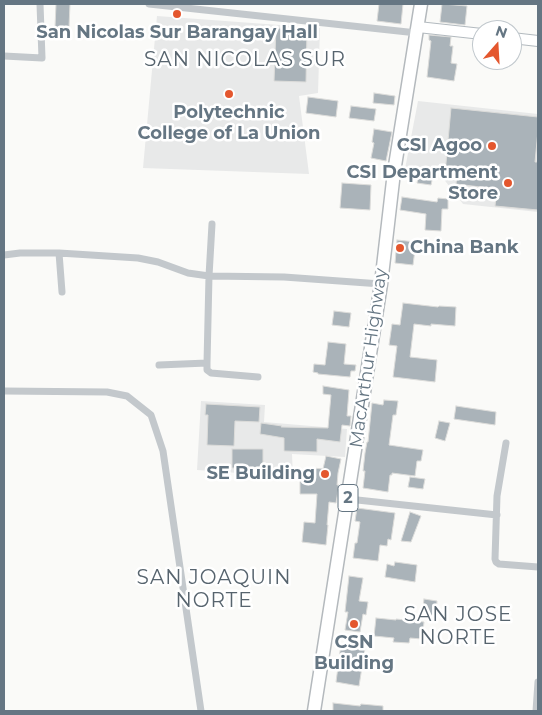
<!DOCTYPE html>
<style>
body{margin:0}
#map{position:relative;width:542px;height:715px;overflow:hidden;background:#fafaf8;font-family:Montserrat,sans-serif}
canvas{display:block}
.frame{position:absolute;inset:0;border:5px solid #657683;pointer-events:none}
.north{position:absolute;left:472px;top:20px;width:50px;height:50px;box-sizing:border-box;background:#fff;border:1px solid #c1c8cd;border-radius:50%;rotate:19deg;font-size:14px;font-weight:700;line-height:20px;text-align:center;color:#657683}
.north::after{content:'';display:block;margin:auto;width:18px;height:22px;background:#e4572e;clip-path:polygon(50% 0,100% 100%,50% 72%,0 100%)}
</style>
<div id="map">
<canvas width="542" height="715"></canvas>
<div class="frame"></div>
<div class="north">N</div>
</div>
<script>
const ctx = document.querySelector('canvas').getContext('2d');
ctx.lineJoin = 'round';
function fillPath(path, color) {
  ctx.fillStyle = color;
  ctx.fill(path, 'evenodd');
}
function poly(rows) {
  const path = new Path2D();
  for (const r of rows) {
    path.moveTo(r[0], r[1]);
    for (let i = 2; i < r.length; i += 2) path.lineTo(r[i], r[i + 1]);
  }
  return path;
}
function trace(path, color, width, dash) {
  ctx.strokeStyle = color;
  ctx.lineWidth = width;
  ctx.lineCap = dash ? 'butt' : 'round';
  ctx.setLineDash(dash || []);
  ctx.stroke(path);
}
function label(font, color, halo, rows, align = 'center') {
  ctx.font = font + ' Montserrat,sans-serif';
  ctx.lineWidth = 5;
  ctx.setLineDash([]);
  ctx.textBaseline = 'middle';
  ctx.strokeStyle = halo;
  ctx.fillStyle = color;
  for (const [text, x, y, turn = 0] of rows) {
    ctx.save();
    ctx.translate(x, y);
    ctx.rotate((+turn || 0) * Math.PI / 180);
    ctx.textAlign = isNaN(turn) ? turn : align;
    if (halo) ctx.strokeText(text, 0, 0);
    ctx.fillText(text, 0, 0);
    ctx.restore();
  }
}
fillPath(poly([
 [157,16,320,28,318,93,299,96,309,174,143,168],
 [418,101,538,114,538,212,463,204,439,173,405,169],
 [201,401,265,405,264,422,347,429,345,457,292,454,293,477,197,470]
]), '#e8e9e9');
const building = poly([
 [56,4,70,4,69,27,55,27,56,4],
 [379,4,403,4,401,24,377,21,379,4],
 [442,4,467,6,465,25,440,22,442,4],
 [276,28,307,29,306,82,274,81,276,28],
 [429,35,451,37,450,46,453,46,451,63,457,64,454,81,427,77,431,41,429,40,429,35],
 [374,93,395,96,394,105,373,103,374,93],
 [308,97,338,101,336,117,306,113,308,97],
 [351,106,376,109,374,121,349,118,351,106],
 [451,108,538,117,538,131,535,162,538,162,538,210,495,206,497,189,456,184,457,176,445,174,451,108],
 [374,129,392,132,386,161,371,158,374,143,372,142,374,129],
 [419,174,433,176,431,185,417,183,419,174],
 [342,183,371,185,370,210,340,208,342,183],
 [402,197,437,202,438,198,448,199,448,209,442,209,441,231,425,230,426,214,400,210,402,197],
 [397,240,416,242,413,265,395,263,397,240],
 [403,303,438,307,439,306,456,307,455,326,431,324,431,326,414,324,410,357,437,360,435,382,393,377,397,346,389,345,392,324,400,325,403,303],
 [334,311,351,313,349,327,332,325,334,311],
 [328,342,346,344,344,364,356,365,355,371,351,371,350,377,318,374,318,373,313,372,314,364,325,365,328,342],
 [323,386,349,390,347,416,351,416,350,426,342,425,340,442,317,439,317,452,284,451,284,438,260,434,261,423,282,426,281,427,328,428,331,395,323,394,323,386],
 [384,400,398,401,396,415,393,415,389,445,423,450,421,461,417,461,415,476,392,473,392,475,390,475,388,492,363,488,365,471,363,471,365,453,367,442,368,442,372,403,383,405,384,400],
 [206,404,260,407,259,422,235,421,234,446,207,445,208,415,205,415,206,404],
 [456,406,496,412,495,425,454,419,456,406],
 [439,421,450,423,445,441,435,438,439,421],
 [232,449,263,449,263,468,232,468,232,449],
 [326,456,341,459,338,473,337,485,339,485,336,503,329,502,327,525,328,525,326,545,302,542,304,522,315,523,317,494,300,494,300,481,312,481,313,468,323,469,326,456],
 [410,477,425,479,423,489,408,487,410,477],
 [357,508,395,513,391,540,388,539,387,546,380,545,378,561,353,558,355,543,357,543,360,522,355,521,357,508],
 [410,512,421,516,411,542,401,541,410,512],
 [395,562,417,565,415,582,385,577,387,564,394,566,395,562],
 [349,576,363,578,359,601,368,602,366,615,363,614,360,632,345,630,348,612,345,612,349,576],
 [424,599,437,601,436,616,422,614,424,599],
 [376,618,396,620,396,619,424,622,422,639,410,638,409,643,393,642,394,638,374,636,376,618],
 [341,644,365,648,359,686,336,682,341,644],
 [333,703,360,706,361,704,383,706,383,711,333,711,333,703]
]);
fillPath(building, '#aab3b9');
trace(building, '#dcdcda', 1);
const secondary = poly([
 [418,27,482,34],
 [512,38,538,41]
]);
const highway = poly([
 [314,711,381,284,394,172,421,4]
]);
trace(secondary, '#b3babf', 12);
trace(highway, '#b4b9bd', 15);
trace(poly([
 [149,4,417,33],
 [4,56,42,58,40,4],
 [59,253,62,292],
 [4,255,20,253,59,253,138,258,158,262,188,273,209,276,284,277,381,284],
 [207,363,207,370,211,373,258,377],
 [159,365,207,363,209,276,212,224],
 [4,391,107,392,127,396,151,415,163,451,201,711],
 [506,443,497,496,495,559,496,562,499,564,538,567],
 [348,499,497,515],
 [536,711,538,682]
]), '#c3c8cc', 7);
trace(secondary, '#fff', 10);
trace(highway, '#fff', 12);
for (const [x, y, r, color] of [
 [177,14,5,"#e4572e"],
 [229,94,5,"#e4572e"],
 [492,146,5,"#e4572e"],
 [508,183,5,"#e4572e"],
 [400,248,5,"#e4572e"],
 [325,474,5,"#e4572e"],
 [354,624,5,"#e4572e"]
]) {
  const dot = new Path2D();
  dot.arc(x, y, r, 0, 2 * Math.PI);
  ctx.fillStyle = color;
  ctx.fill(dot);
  trace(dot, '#fff', 2);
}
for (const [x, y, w] of [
 [348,498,20]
]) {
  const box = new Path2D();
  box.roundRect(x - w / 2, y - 13.5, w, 27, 4);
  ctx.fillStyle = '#fff';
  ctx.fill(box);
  trace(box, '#657683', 1);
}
label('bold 16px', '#657683', null, [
 ["2",348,498]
]);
label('bold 18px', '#657683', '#fff', [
 ["San Nicolas Sur Barangay Hall",177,33],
 ["Polytechnic",229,113],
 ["College of La Union",229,134],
 ["CSI Agoo",482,146,"right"],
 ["CSI Department",498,173,"right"],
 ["Store",498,194,"right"],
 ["China Bank",410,248,"left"],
 ["SE Building",315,474,"right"],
 ["CSN",354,643],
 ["Building",354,664]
]);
label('18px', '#657683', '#fff', [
 ["MacArthur Highway",369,358,-82]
]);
ctx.letterSpacing = '1px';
label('20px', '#57646e', '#fff', [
 ["SAN NICOLAS SUR",245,60],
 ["SAN JOAQUIN",214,578],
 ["NORTE",214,601],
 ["SAN JOSE",458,615],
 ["NORTE",458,638]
]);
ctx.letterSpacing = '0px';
</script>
